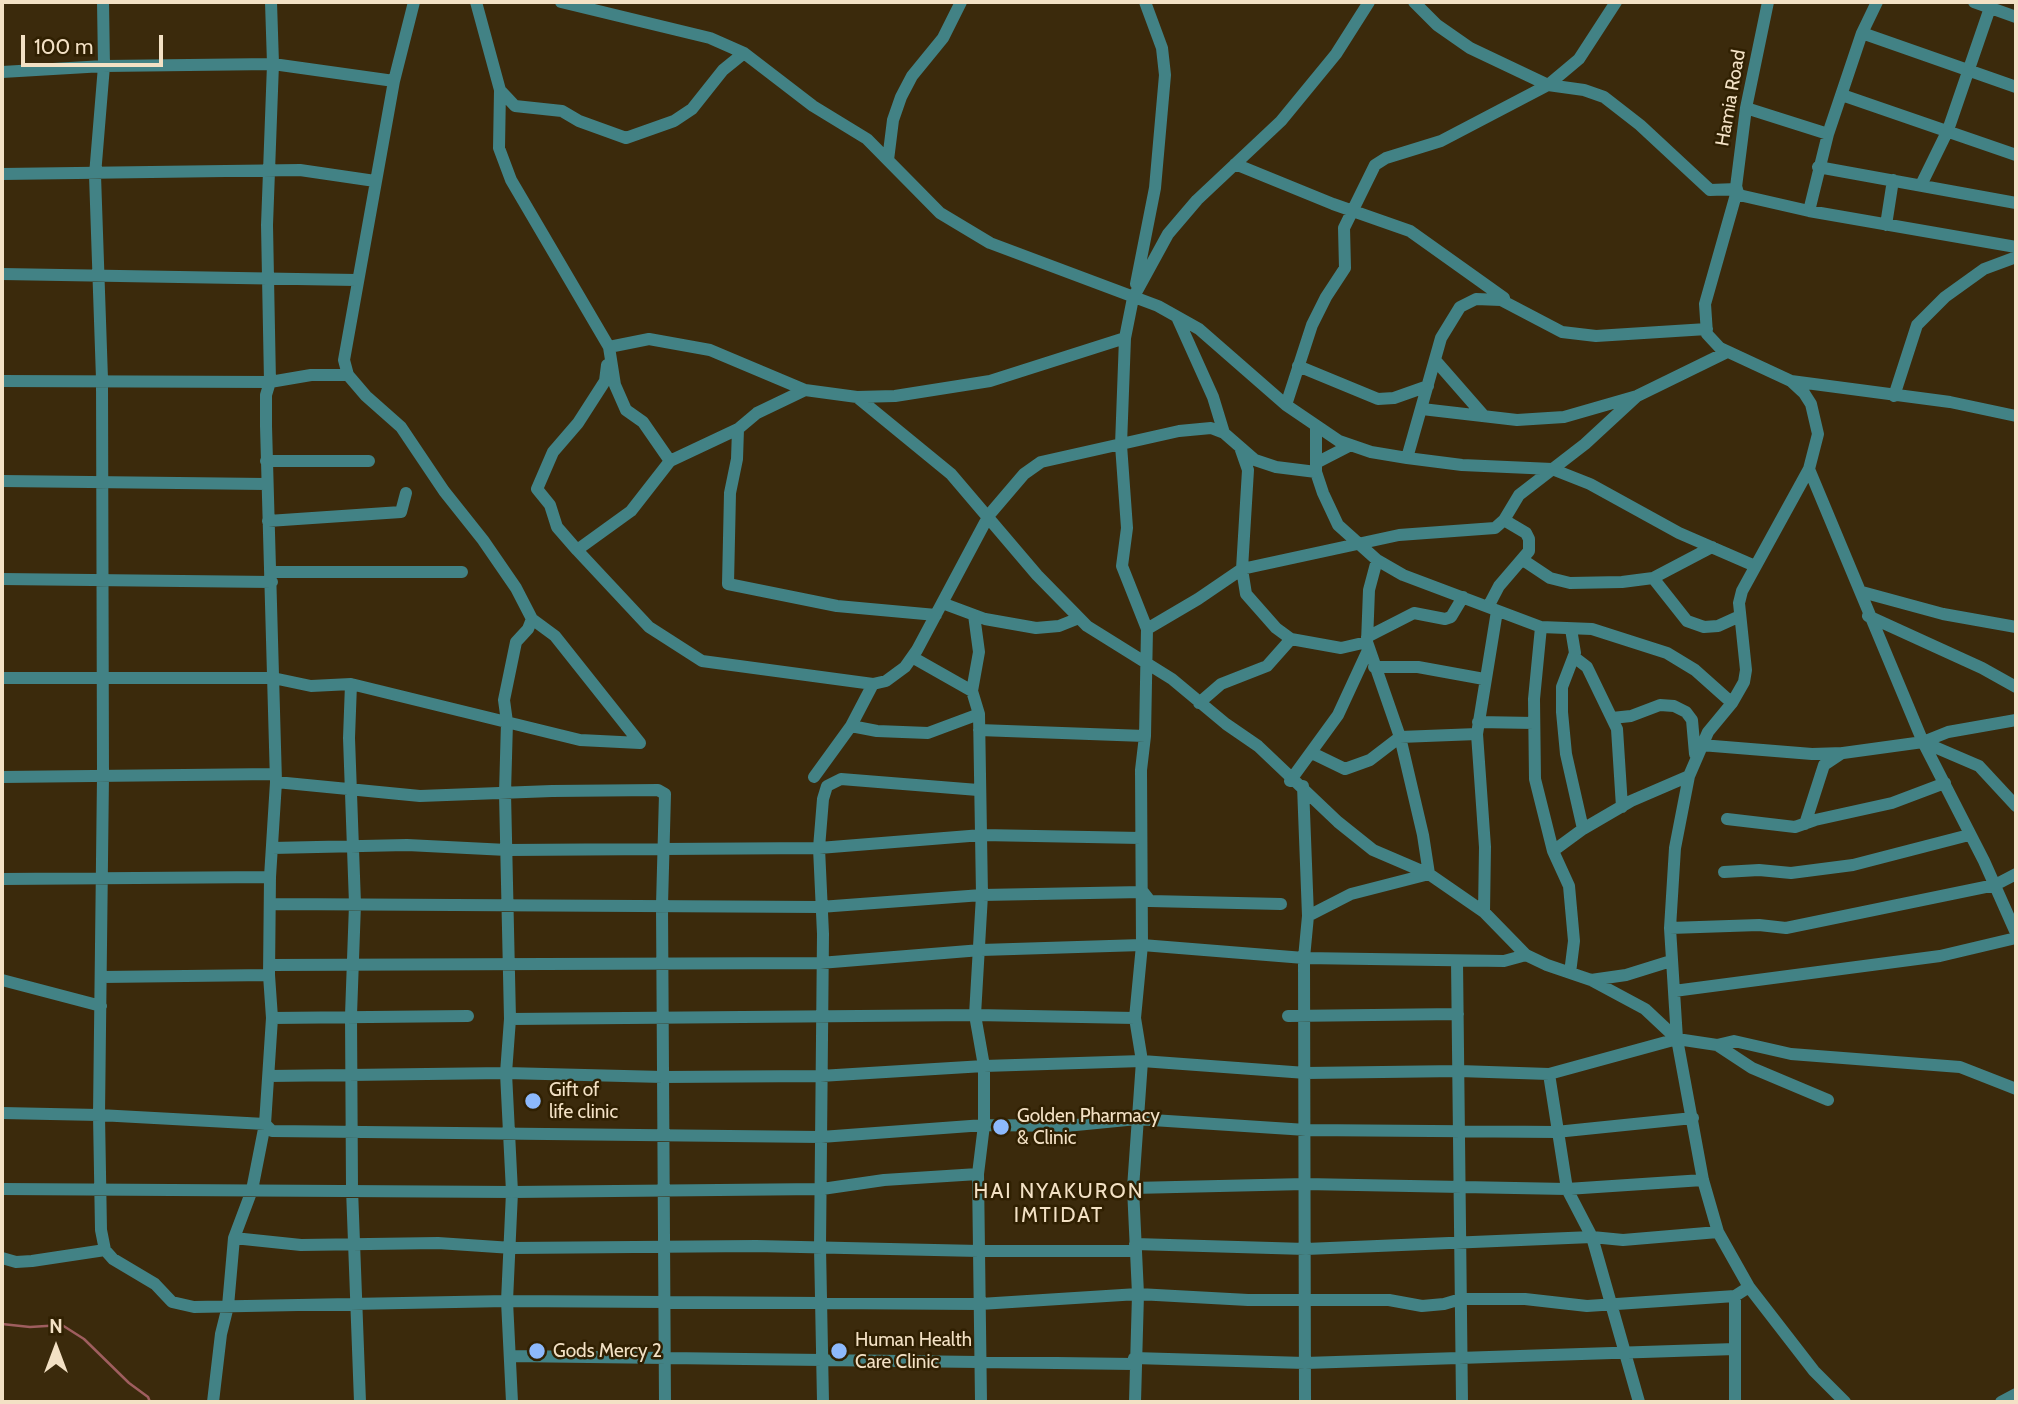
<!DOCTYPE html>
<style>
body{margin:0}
#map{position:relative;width:2018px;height:1404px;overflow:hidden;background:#3b2a0c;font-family:Cabin,sans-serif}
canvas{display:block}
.frame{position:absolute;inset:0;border:4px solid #f3e1c5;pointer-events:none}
.north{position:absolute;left:21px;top:1313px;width:70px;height:70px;-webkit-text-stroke:5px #302002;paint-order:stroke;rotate:0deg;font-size:19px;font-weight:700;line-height:28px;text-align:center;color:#f3e1c5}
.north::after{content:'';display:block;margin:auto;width:24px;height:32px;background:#f3e1c5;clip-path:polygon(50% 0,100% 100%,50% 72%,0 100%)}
.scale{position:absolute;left:21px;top:35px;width:142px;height:32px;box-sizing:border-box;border:4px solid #f3e1c5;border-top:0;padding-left:9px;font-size:21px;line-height:24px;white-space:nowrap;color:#f3e1c5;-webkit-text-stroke:5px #302002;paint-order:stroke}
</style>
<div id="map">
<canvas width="2018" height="1404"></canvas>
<div class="frame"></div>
<div class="north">N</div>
<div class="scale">100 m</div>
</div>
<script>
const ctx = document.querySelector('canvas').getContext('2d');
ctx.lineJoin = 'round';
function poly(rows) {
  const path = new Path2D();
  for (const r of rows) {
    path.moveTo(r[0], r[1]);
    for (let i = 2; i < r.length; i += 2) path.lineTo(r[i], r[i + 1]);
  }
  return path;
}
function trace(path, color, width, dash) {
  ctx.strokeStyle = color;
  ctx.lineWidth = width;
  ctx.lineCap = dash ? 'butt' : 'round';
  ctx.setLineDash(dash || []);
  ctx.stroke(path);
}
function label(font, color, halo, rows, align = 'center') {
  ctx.font = font + ' Cabin,sans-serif';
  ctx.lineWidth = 5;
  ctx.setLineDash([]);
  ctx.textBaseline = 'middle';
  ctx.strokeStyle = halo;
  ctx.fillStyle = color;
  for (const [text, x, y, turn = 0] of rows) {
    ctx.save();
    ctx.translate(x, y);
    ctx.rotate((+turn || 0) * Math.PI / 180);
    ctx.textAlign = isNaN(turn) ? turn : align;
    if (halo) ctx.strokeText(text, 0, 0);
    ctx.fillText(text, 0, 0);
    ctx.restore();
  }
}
trace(poly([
 [2,1324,30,1327,62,1325,84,1339,129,1383,148,1397,150,1402]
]), '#9f5e5f', 2.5);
trace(poly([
 [103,2,104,66,95,175,102,379,103,776,99,1115,101,1230,105,1250,113,1259,155,1284,172,1302,194,1307,507,1301,980,1304,1138,1294,1248,1300,1389,1300,1422,1306,1444,1304,1461,1299,1525,1299,1587,1306,1735,1296,1749,1287],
 [414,2,394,81,344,360,348,375,366,396,401,427,444,491,483,540,516,588,532,619,555,636,640,743],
 [476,2,500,90,499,148,511,180,609,347,649,339,710,350,805,390,857,397,895,396,990,381,1125,338],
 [561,2,710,38,744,53,813,106,867,139,940,213,990,243,1158,306,1199,329,1286,405,1339,441,1371,452,1407,458,1462,465,1552,469,1590,484,1679,533,1755,566],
 [1414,2,1437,25,1470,48,1548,85,1584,90,1604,97,1640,125,1710,190,1737,189],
 [1768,2,1746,108,1736,187,1739,195,1809,211,2016,247],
 [1974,2,2016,17],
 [1862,33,2016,87],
 [2,72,104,66,273,64,394,81],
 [500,90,515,106,562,111,579,121,626,138,674,121,692,109,723,70,744,53],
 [1842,95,2016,155],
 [1746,108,1828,134],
 [888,160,893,120,901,97,912,76,943,38,961,2],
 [1235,164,1333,204,1410,231,1504,298],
 [1818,167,2016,203],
 [2,174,300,170,375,181],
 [1921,185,1948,130,1992,2],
 [1737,191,1705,304,1707,334,1720,348,1791,381,1804,393,1811,404,1818,434,1809,469,1923,742,1984,861,2016,933],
 [1809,211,1828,134,1862,33,1877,2],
 [1886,225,1893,180],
 [2,274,356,280],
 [1136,284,1155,188,1165,75,1162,48,1145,2],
 [1177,317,1213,397,1224,433],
 [609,347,615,385,626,410,643,422,670,461,631,511,577,550,649,627,702,661,873,684,886,681,905,667,917,650,989,515,1024,474,1041,462,1179,431,1211,428,1224,433,1255,460,1276,467,1316,472],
 [1435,360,1484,416],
 [1298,366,1378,399,1394,398,1428,386],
 [2,381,270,382,311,375,348,375],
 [1791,381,1950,402,2016,416],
 [1894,396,1917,325,1945,297,1984,269,2016,257],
 [857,397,951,474,1037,575,1087,626,1172,679,1226,724,1258,746,1338,822,1373,850,1429,874,1484,912,1526,955,1547,965,1591,980,1626,975,1671,961],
 [1286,405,1312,325,1326,297,1345,268,1344,228,1375,165,1386,158,1441,141,1548,85,1579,59,1616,2],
 [1422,409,1517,420,1564,417,1637,396,1727,352],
 [1316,426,1316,472,1323,493,1338,525,1377,560,1403,575,1541,627,1592,629,1667,653,1695,670,1732,703],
 [738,429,737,459,730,493,728,584,837,606,936,615],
 [1241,450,1248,470,1242,569,1246,594,1276,628,1291,639,1341,648,1367,642],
 [1407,458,1441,338,1460,307,1476,299,1501,300,1562,332,1596,336,1707,329],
 [266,461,369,461],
 [670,461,738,429,757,413,805,390],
 [1316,463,1351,445],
 [1809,469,1742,591,1739,603,1746,670,1744,682,1732,703,1708,732,1689,776,1675,848,1670,928,1677,1039,1703,1180,1718,1232,1749,1287,1814,1371,1845,1402],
 [2,481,266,484],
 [268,521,401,512,406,493],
 [577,550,557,527,550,505,537,489,553,452,578,423,605,381,607,365],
 [1523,560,1550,578,1570,583,1622,582,1653,578,1712,547],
 [271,572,462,572],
 [1653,578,1687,621,1704,627,1718,626,1740,616],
 [2,579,272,582],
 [1862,592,1943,614,2016,627],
 [942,603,985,619,1036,628,1059,626,1079,618],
 [1488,607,1499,586,1529,551,1529,539,1526,533,1504,520],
 [1868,616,1982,668,2016,687],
 [1541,627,1534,699,1535,779,1553,851,1583,829,1631,801,1689,776],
 [1147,629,1198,599,1242,569,1399,535,1495,528,1504,520,1519,495,1585,444,1637,396],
 [1571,629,1575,653,1562,687,1562,712,1566,754,1583,829],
 [1367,637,1414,613,1445,619,1451,617,1463,597],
 [912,657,972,691,979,714,982,895,975,1015,984,1066,984,1125,978,1174,981,1402],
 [1574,657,1587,667,1617,729,1622,807],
 [1374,667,1418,667,1484,679],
 [2,678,273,678,311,686,351,684,580,740,640,743],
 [351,684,349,738,355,904,351,1015,352,1189,360,1402],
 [972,691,979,652,974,615],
 [1199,703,1221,684,1267,666,1291,639],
 [1612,718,1631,716,1660,705,1674,706,1686,712,1692,720,1695,754],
 [1478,722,1534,723],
 [851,726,877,731,928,733,979,714],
 [979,730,1145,736],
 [1923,742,1979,766,2016,806],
 [1701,745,1812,754,1843,753,1923,742,1948,732,2016,720],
 [1312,753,1345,769,1370,760,1400,737,1477,734],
 [2,777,275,774],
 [814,777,851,726,873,684],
 [1290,781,1338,715,1369,648],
 [276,782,420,796,552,791,658,790,665,794,662,905,665,1402],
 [1303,786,1308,916,1304,958,1305,1402],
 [1727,819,1795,827,1815,820,1892,803,1945,783],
 [1805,824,1824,765,1842,753],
 [272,848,407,845,507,850,819,848,982,835,1141,838],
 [1553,851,1569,886,1574,941,1570,973],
 [1724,872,1759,870,1791,873,1853,865,1969,835],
 [2,879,270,877],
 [272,904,820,907,982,895,1143,892,1150,901,1281,904],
 [1484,912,1485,847,1477,734,1497,611],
 [1308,916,1351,894,1429,874,1423,835,1400,737,1367,642,1369,590,1377,560],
 [1670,928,1759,925,1786,928,1995,885,2016,874],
 [1457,961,1462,1402],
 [271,965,820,963,981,950,1142,945,1304,958,1504,961,1526,955],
 [102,977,269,975],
 [2,980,101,1006],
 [1591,980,1645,1009,1677,1039],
 [1674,991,1940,956,2016,938],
 [1288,1016,1458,1014],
 [272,1018,468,1016],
 [510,1019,975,1015,1135,1018],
 [1717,1045,1734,1041,1791,1054,1960,1067,2016,1089],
 [269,1076,506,1073,663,1077,820,1076,984,1066,1142,1061,1306,1073,1459,1071,1549,1074],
 [2,1113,99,1115,265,1124,272,1131,821,1137,984,1125,1066,1126,1137,1119,1306,1130,1556,1132,1693,1118],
 [1133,1188,1305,1184,1567,1189,1703,1180],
 [2,1189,512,1192,822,1189,884,1180,978,1174],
 [234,1238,301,1245,438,1243,512,1248,756,1246,979,1251,1135,1251],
 [1135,1244,1306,1249,1592,1237,1623,1240,1718,1232],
 [2,1258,16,1262,32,1261,105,1250],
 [511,1356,1134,1364],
 [1134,1358,1305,1363,1735,1349],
 [213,1402,221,1334,228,1306,234,1238,252,1190,265,1124,272,1018,269,975,270,877,276,782,266,426,266,395,270,382,267,225,273,64,271,2],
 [512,1402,507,1301,512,1192,506,1073,510,1019,505,793,507,722,504,700,516,642,528,629,532,619],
 [823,1402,820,1247,823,934,819,848,823,799,827,786,841,779,978,790],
 [1135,1402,1138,1294,1133,1188,1142,1061,1135,1018,1142,945,1141,770,1145,736,1147,629,1122,566,1127,528,1121,445,1125,338,1133,298,1168,234,1197,200,1281,121,1336,54,1369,2],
 [1639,1402,1592,1237,1567,1189,1549,1074,1677,1039,1717,1045,1752,1068,1828,1100],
 [1735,1402,1735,1296],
 [2001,1402,2016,1394]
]), '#428285', 12);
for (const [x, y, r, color] of [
 [533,1101,9,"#8db9fc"],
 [1001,1127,9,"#8db9fc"],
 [537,1351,9,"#8db9fc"],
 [839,1351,9,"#8db9fc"]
]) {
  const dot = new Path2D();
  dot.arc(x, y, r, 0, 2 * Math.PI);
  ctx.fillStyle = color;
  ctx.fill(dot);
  trace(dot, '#302002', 2.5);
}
label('19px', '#f3e1c5', '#302002', [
 ["Hamia Road",1731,98,-80]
]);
label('19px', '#f3e1c5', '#302002', [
 ["Gift of",549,1090],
 ["life clinic",549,1112],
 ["Golden Pharmacy",1017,1116],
 ["& Clinic",1017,1138],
 ["Human Health",855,1340],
 ["Care Clinic",855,1362],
 ["Gods Mercy 2",553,1351]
], 'left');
ctx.letterSpacing = '2px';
label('21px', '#f3e1c5', '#302002', [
 ["HAI NYAKURON",1059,1192],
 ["IMTIDAT",1059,1216]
]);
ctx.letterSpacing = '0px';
</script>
